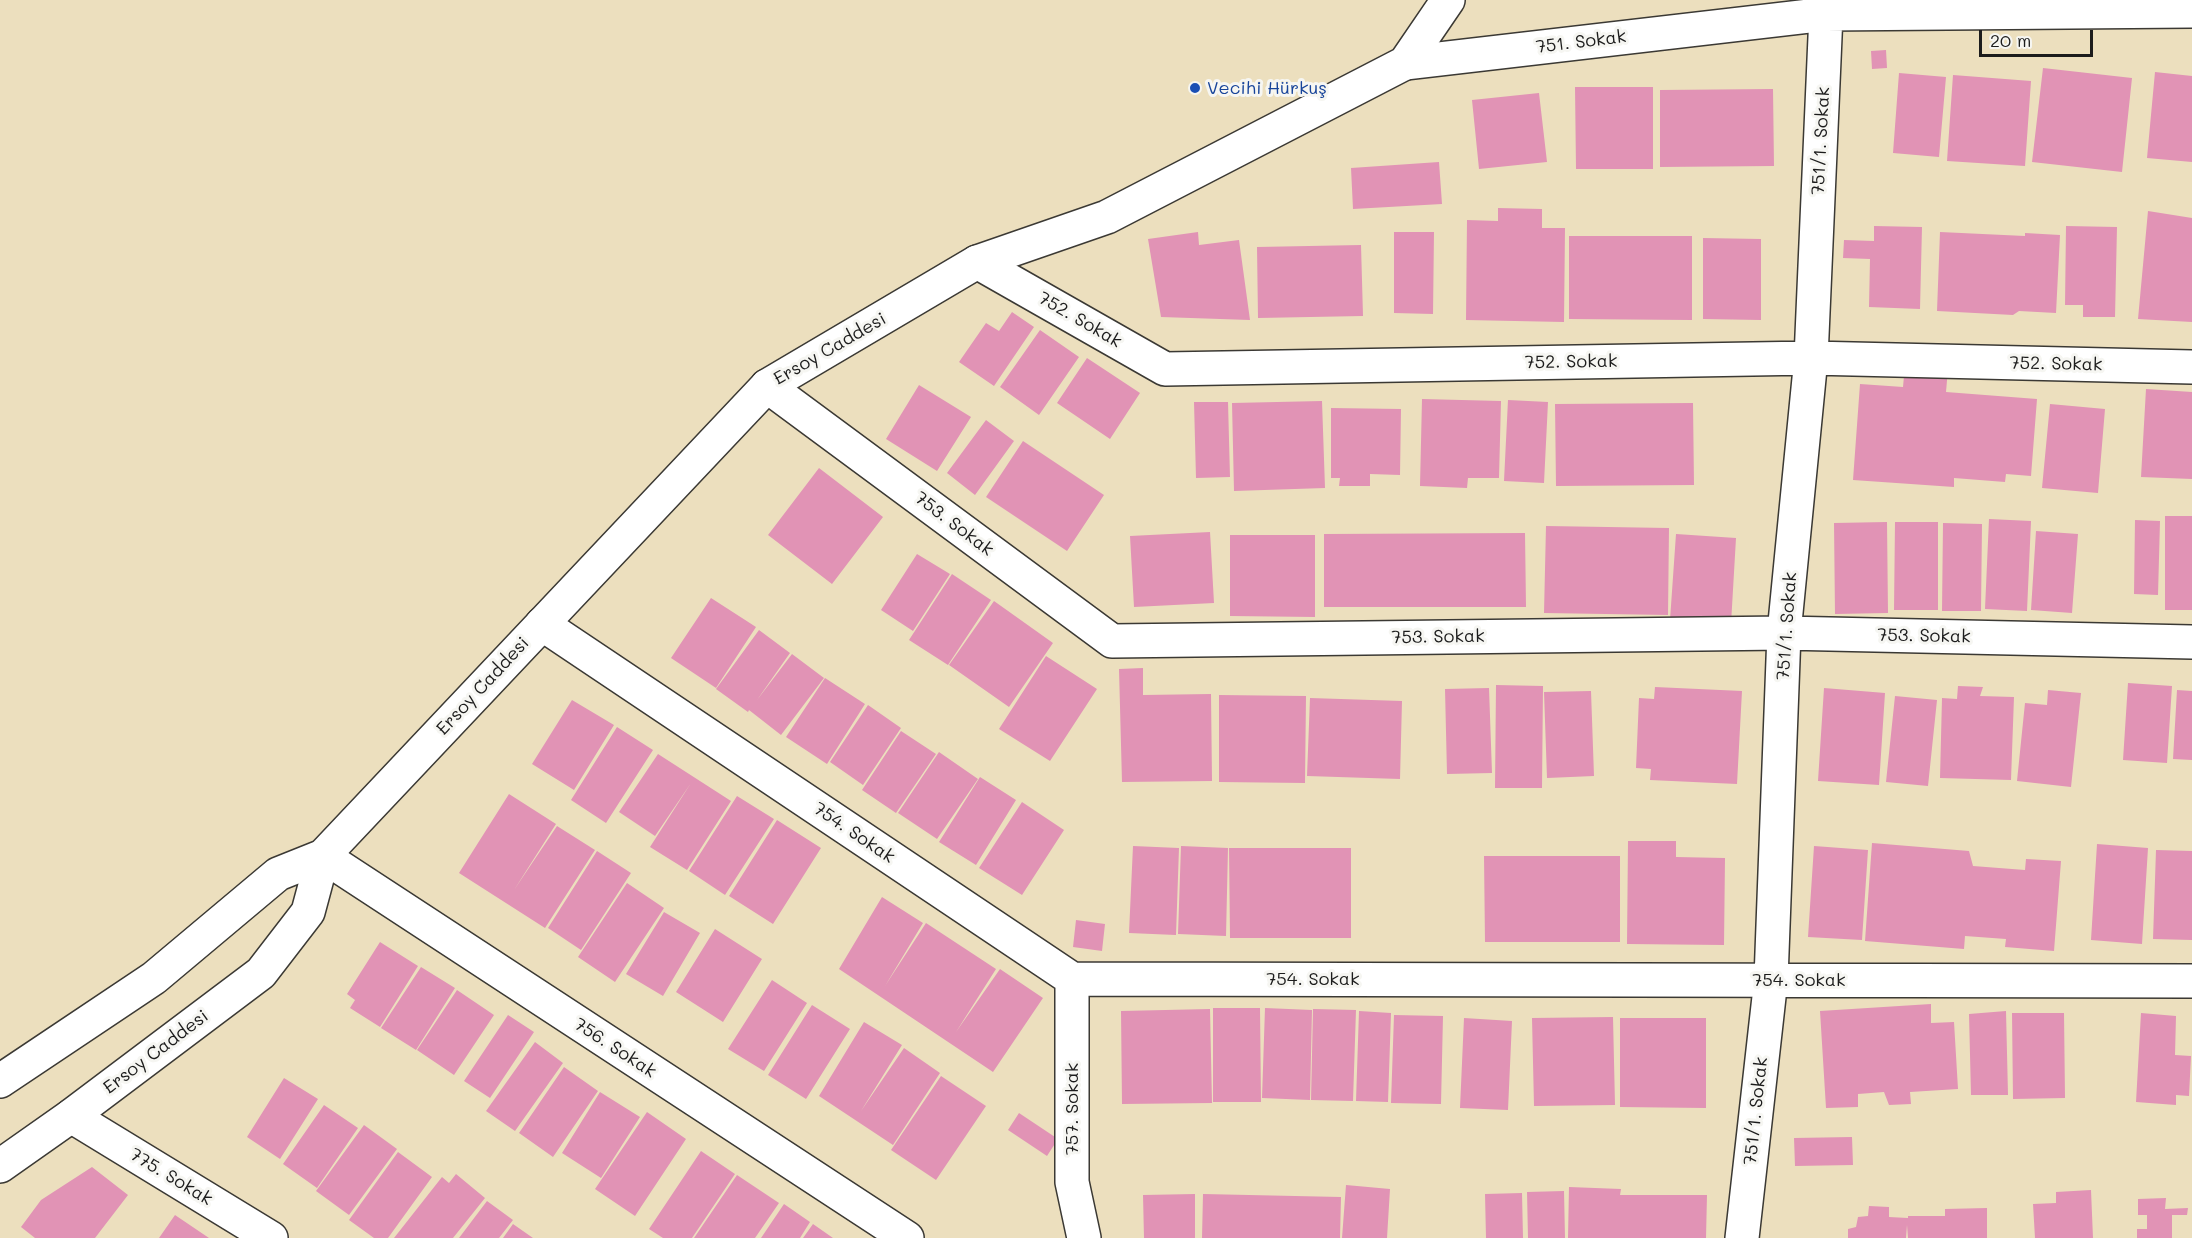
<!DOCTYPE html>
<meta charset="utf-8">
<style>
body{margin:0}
#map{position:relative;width:2192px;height:1238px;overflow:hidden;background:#ecdfbe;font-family:Mali,sans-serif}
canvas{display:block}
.scale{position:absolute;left:1979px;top:30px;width:114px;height:27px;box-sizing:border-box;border:3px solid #1c1c1c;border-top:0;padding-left:8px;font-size:18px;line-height:21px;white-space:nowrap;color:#1c1c1c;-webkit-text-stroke:4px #f6f6f2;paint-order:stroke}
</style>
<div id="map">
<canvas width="2192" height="1238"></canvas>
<div class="scale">20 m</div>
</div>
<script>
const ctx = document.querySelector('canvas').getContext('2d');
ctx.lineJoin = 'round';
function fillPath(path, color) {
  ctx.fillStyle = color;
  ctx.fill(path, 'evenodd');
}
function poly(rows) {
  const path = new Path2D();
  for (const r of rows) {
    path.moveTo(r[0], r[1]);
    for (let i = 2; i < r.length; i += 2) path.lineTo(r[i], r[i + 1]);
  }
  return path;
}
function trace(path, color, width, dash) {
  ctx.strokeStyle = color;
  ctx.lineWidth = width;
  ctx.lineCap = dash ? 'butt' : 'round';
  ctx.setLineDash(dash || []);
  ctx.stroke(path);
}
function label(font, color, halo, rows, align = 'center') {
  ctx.font = font + ' Mali,sans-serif';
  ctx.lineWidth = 6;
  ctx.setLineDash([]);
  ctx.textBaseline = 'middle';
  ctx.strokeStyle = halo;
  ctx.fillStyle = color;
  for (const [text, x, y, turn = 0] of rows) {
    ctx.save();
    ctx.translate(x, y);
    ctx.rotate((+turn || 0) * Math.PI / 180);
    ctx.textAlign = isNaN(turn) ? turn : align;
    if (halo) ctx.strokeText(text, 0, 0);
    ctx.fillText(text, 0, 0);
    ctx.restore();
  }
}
fillPath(poly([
 [1886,50,1887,68,1872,69,1871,51],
 [2043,68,2132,78,2122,172,2032,162],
 [2155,72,2192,76,2192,162,2147,158],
 [1899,73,1946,77,1939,157,1893,153],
 [1953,75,2031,81,2025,166,1947,161],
 [1575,87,1653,87,1653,169,1576,169],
 [1773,89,1774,166,1660,167,1660,90],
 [1539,93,1547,162,1479,169,1472,100],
 [1439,162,1442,204,1353,209,1351,168],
 [1498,208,1542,209,1542,228,1565,228,1564,322,1466,320,1467,220,1498,221],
 [2148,211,2192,218,2192,322,2138,319],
 [1874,226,1922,227,1920,309,1869,307,1870,259,1843,258,1844,240,1874,241],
 [2066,226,2117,227,2115,317,2083,317,2083,305,2065,305],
 [1198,232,1199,245,1239,240,1250,320,1161,317,1148,239],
 [1394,232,1434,232,1433,314,1394,313],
 [1940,232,2025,236,2025,233,2060,235,2056,313,2019,311,2013,315,1937,311],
 [1569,236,1692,236,1692,320,1569,319],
 [1703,238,1761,239,1761,320,1703,319],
 [1361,245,1363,316,1258,318,1257,247],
 [1012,312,1034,327,994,386,959,362,986,323,999,331],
 [1040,330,1079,357,1039,415,1000,387],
 [1087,358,1140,393,1110,439,1057,403],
 [1905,365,1948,369,1946,392,2037,399,2031,476,2006,474,2005,482,1954,478,1954,487,1853,480,1860,384,1903,387],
 [919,385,971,417,937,471,886,439],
 [2146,389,2192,392,2192,479,2141,477],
 [1422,399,1501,401,1499,478,1468,478,1467,488,1420,486],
 [1508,400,1548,402,1544,483,1504,481],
 [1322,401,1325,488,1234,491,1232,403],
 [1194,402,1228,402,1230,477,1196,478],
 [1693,403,1694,485,1556,486,1555,404],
 [2050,404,2105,409,2098,493,2042,488],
 [1331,408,1401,409,1400,475,1370,474,1370,486,1339,486,1340,478,1331,478],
 [986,420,1014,441,975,495,947,473],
 [1023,441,1104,495,1067,551,986,497],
 [819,468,883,517,832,584,768,535],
 [2165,516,2192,516,2192,610,2165,610],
 [1989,519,2031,521,2027,611,1985,609],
 [2135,520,2160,521,2158,595,2134,594],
 [1887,522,1888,613,1835,614,1834,523],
 [1895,522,1938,522,1938,610,1894,610],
 [1943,523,1982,524,1981,611,1942,611],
 [1546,526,1669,528,1668,615,1544,613],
 [2036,531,2078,534,2072,613,2031,610],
 [1210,532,1214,603,1134,607,1130,536],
 [1525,533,1526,607,1324,607,1324,534],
 [1676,534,1736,538,1731,624,1670,620],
 [1230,535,1315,535,1315,617,1230,616],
 [917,554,950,574,913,631,881,610],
 [952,574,991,600,948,665,909,640],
 [711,598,756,627,716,688,671,658],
 [994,601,1053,643,1009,707,949,665],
 [759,630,790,653,757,700,792,654,824,678,781,735,749,710,748,712,716,689],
 [1046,656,1097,689,1050,761,999,729],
 [1143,668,1143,695,1211,694,1212,781,1122,782,1119,669],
 [825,678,865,704,827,764,786,737],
 [2128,683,2172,686,2167,763,2123,760],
 [1496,685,1543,686,1542,788,1495,788],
 [1958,686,1983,687,1980,696,2014,697,2011,780,1940,778,1942,698,1957,699],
 [1655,687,1742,691,1737,784,1650,780,1651,769,1636,768,1639,698,1654,699],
 [1489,688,1492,773,1447,774,1445,689],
 [1824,688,1885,693,1879,785,1818,781],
 [2048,690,2081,693,2071,787,2017,781,2025,703,2047,705],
 [2177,690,2192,691,2192,760,2173,759],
 [1591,691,1594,776,1547,778,1544,692],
 [1219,695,1306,696,1305,783,1219,782],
 [1895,696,1937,700,1928,786,1886,782],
 [1310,698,1402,701,1400,779,1307,776],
 [572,700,614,725,574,790,532,764],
 [868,705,901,728,863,785,830,762],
 [617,727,653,750,606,823,571,800],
 [901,731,936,754,896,813,862,790],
 [939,752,978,779,937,839,898,813],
 [658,754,731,801,687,870,650,847,691,783,655,836,619,812],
 [980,777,1016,800,976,865,939,842],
 [509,794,556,824,514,890,557,826,595,850,545,928,459,873],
 [737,796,774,819,725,895,689,871],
 [1022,802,1064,830,1022,895,979,868],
 [777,820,821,848,773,924,729,896],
 [1628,841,1676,841,1676,857,1725,858,1724,945,1627,944],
 [1872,843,1969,851,1973,866,2025,870,2026,859,2061,861,2054,951,2005,947,2006,939,1965,936,1964,949,1865,941],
 [2097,844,2148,848,2142,944,2091,940],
 [1133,846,1179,848,1176,935,1129,933],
 [1181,846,1228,848,1226,936,1178,934],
 [1814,846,1868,850,1862,940,1808,937],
 [1229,848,1351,848,1351,938,1230,938],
 [2156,850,2192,851,2192,940,2153,939],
 [597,851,631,873,581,950,548,928],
 [1484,856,1620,856,1620,942,1485,942],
 [627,883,664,908,615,982,578,957],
 [882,897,923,923,885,986,926,923,996,969,956,1032,1000,969,1043,998,993,1072,839,969],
 [664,912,700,933,663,996,626,974],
 [1076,920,1105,924,1102,951,1073,947],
 [715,929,762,959,723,1022,676,992],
 [380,942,418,966,380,1027,350,1008,355,1000,347,994],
 [421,967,455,988,416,1050,381,1028],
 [772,980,807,1003,764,1071,728,1049],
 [457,990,494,1015,454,1075,417,1050],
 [1931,1004,1931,1023,1954,1022,1958,1089,1910,1092,1911,1104,1889,1105,1884,1092,1858,1094,1858,1107,1826,1108,1820,1011],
 [812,1005,850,1029,806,1099,768,1075],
 [1213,1008,1260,1008,1261,1102,1213,1102],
 [1265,1008,1312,1010,1310,1100,1262,1098],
 [1210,1009,1212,1103,1122,1104,1121,1011],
 [1313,1009,1356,1010,1353,1101,1311,1100],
 [1359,1011,1391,1013,1388,1102,1356,1101],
 [2006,1011,2008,1095,1971,1095,1969,1014],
 [2012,1013,2064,1013,2065,1098,2013,1099],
 [2141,1013,2176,1016,2175,1055,2191,1056,2189,1096,2176,1095,2176,1105,2136,1102],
 [508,1015,534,1032,490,1098,464,1081],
 [1394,1015,1443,1016,1441,1104,1391,1103],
 [1613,1017,1615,1105,1534,1106,1532,1018],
 [1464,1018,1512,1021,1508,1110,1460,1108],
 [1620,1018,1706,1018,1706,1108,1620,1107],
 [864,1022,902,1045,861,1111,904,1048,940,1073,893,1145,819,1096],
 [535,1042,563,1063,515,1131,486,1111],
 [564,1067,598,1091,553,1157,519,1133],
 [941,1076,986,1106,936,1180,891,1150],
 [284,1078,318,1099,280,1159,247,1137],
 [600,1092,640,1117,601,1178,562,1153],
 [324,1105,358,1128,317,1188,283,1164],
 [647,1112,686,1139,635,1216,595,1189],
 [1019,1113,1058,1139,1047,1156,1008,1130],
 [364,1125,397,1149,349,1215,316,1191],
 [1852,1137,1853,1165,1795,1166,1794,1138],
 [701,1151,735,1174,692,1238,663,1238,649,1229],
 [398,1152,432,1177,388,1238,374,1238,349,1220],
 [92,1167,128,1195,95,1238,35,1238,21,1227,41,1200],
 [456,1174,485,1198,453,1238,394,1238,442,1177,449,1183],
 [737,1175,779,1203,755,1238,694,1238],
 [1346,1185,1390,1189,1387,1238,1342,1238],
 [1569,1187,1621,1189,1620,1195,1707,1195,1706,1238,1568,1238],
 [2091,1190,2093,1238,2035,1238,2033,1204,2056,1203,2056,1192],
 [1564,1191,1565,1238,1528,1238,1527,1192],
 [1522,1193,1523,1238,1486,1238,1485,1194],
 [1195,1194,1195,1238,1144,1238,1143,1195],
 [1203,1194,1341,1197,1340,1238,1202,1238],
 [2166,1198,2165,1209,2188,1208,2187,1215,2172,1215,2172,1238,2137,1238,2137,1229,2147,1229,2147,1215,2138,1215,2138,1199],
 [487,1201,513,1220,499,1238,459,1238],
 [784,1204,810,1222,800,1238,761,1238],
 [1869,1206,1889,1207,1889,1217,1908,1218,1908,1216,1945,1216,1945,1209,1987,1208,1987,1238,1908,1238,1907,1225,1906,1238,1848,1238,1848,1229,1856,1227,1858,1217,1868,1216],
 [175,1215,209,1238,159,1238],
 [513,1224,533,1238,503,1238],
 [813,1224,833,1238,803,1238]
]), '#e193b5');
const minor = poly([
 [1405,63,1826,14,2192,11],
 [977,262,1165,369,1811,358,2192,367],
 [767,386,1112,641,1784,633,2192,642],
 [542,624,1072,979,2192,981],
 [323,856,907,1238],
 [1072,979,1072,1182,1084,1238],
 [71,1116,271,1238],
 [1742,1238,1771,979,1784,633,1811,358,1826,14]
]);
const major = poly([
 [0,1081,154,978,278,874,323,856,767,386,977,262,1107,217,1405,63,1448,0],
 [0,1166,71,1116,261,973,308,912,323,856]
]);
trace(minor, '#3b3934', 36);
trace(major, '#3b3934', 36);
trace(minor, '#fff', 33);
trace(major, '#fff', 33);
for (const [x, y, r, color] of [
 [1195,88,6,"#1a4fb4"]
]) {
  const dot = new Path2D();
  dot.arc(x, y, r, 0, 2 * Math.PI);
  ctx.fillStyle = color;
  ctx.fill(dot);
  trace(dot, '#f6f6f2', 2);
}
label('18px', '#1c1c1c', '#f6f6f2', [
 ["751. Sokak",1581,42,-7],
 ["751/1. Sokak",1821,141,-87],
 ["752. Sokak",1080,320,30],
 ["Ersoy Caddesi",830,349,-30],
 ["752. Sokak",1571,362,-1],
 ["752. Sokak",2056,364,1],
 ["753. Sokak",954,524,37],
 ["751/1. Sokak",1787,626,-86],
 ["753. Sokak",1924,636,1],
 ["753. Sokak",1438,637,-1],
 ["Ersoy Caddesi",483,686,-47],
 ["754. Sokak",854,833,34],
 ["754. Sokak",1313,979],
 ["754. Sokak",1799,980],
 ["756. Sokak",615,1048,33],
 ["Ersoy Caddesi",156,1052,-37],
 ["757. Sokak",1072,1109,-90],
 ["751/1. Sokak",1756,1111,-84],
 ["775. Sokak",171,1177,31]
]);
label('18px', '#164399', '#f6f6f2', [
 ["Vecihi Hürkuş",1207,88]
], 'left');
</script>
